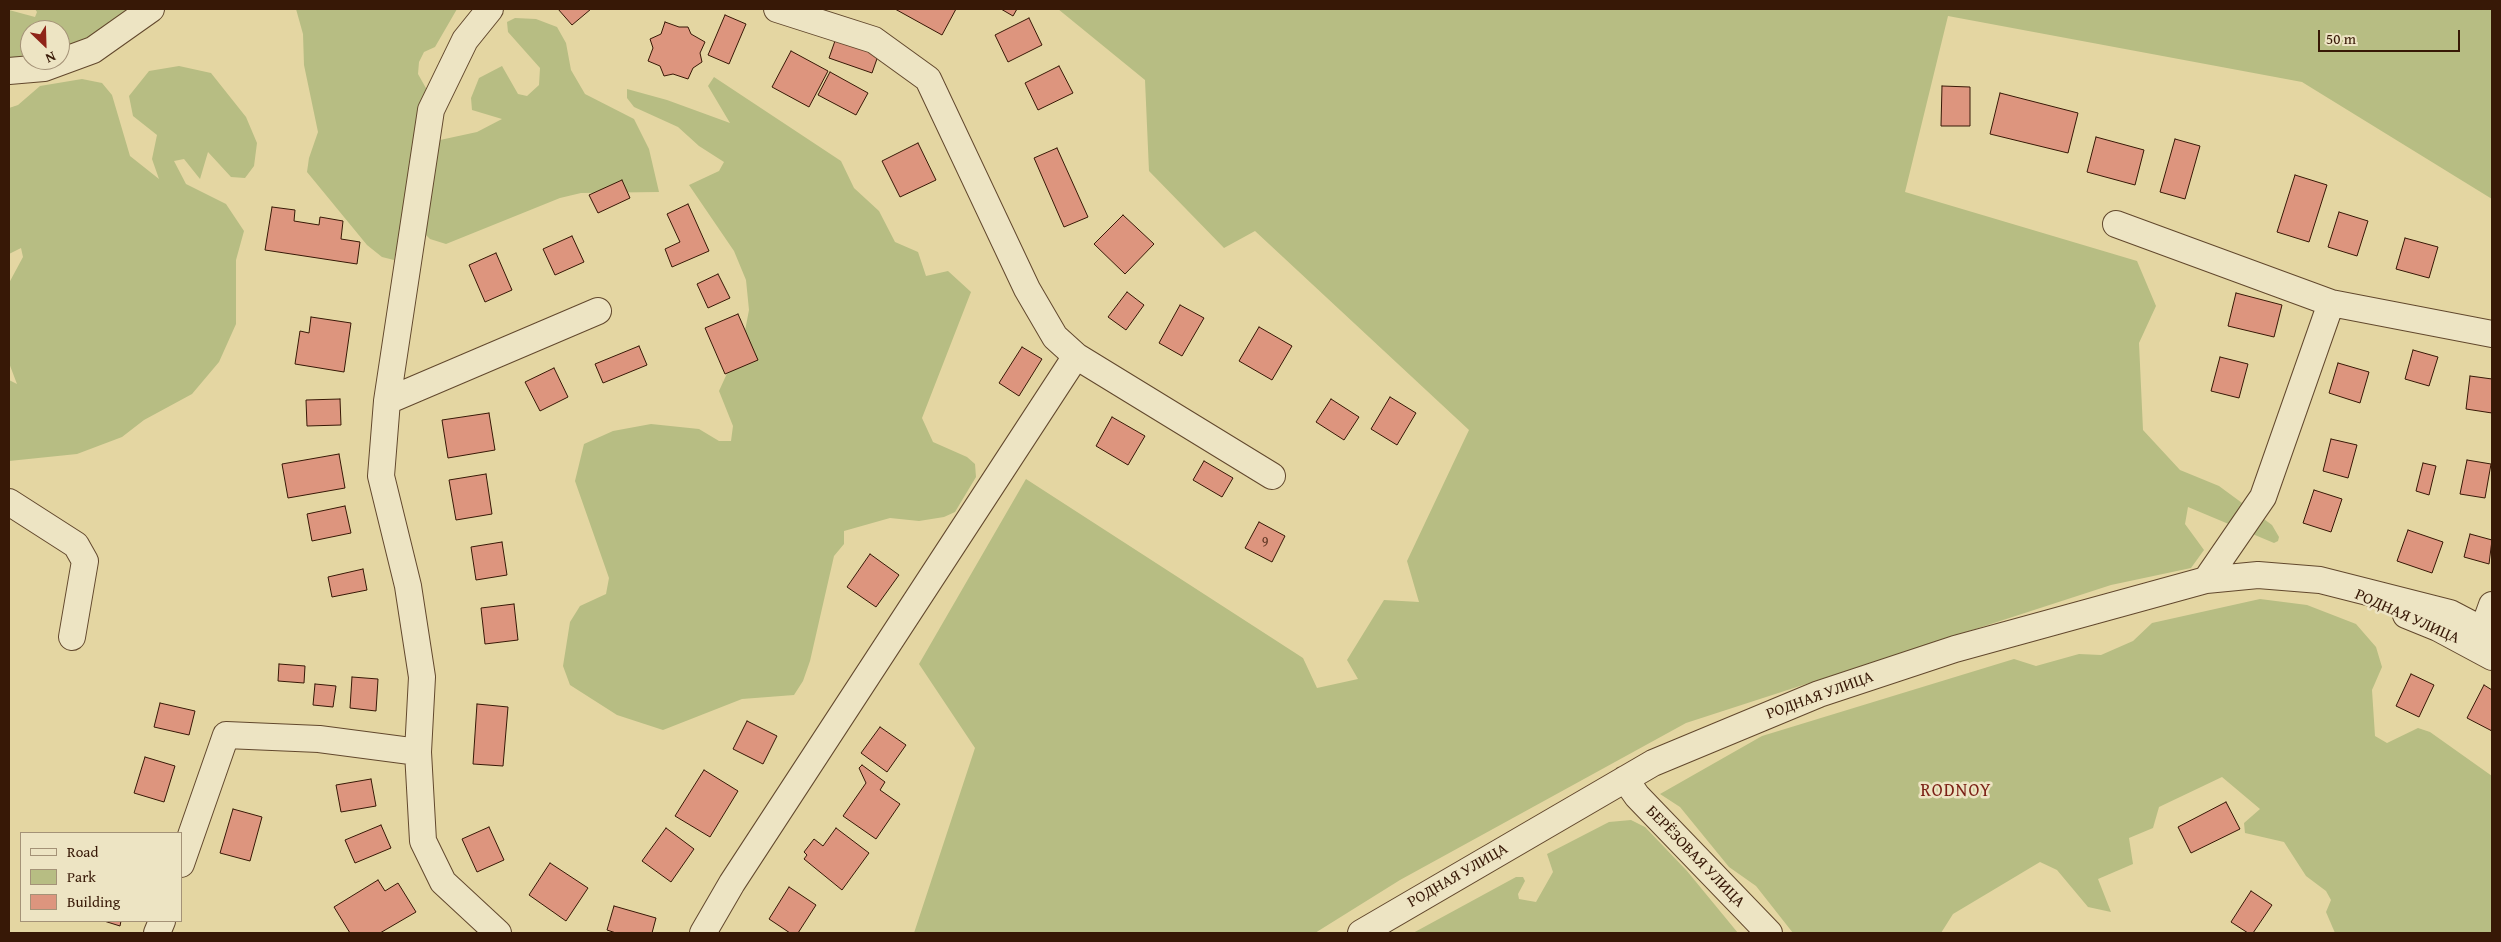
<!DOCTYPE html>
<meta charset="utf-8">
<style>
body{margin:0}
#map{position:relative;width:2501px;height:942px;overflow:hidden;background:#e4d6a2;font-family:"Gentium Book Plus",serif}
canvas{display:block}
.frame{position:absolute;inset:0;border:10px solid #371806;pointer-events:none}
.legend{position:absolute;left:20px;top:832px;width:162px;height:90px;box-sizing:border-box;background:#ede4c3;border:1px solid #a49277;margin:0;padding:6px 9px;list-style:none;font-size:15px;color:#371806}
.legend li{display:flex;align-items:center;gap:10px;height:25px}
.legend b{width:25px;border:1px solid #a49277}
.north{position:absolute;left:20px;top:20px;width:50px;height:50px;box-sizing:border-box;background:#ede4c3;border:1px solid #a49277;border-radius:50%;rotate:156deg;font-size:14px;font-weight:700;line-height:20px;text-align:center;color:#371806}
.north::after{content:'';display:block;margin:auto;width:18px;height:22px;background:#8f2418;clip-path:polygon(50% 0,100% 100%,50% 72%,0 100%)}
.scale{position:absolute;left:2318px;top:30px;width:142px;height:22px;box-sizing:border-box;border:2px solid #371806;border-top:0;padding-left:6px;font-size:15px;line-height:18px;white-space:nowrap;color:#371806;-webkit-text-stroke:4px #ede4c3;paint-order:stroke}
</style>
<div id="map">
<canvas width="2501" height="942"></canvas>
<div class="frame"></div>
<ul class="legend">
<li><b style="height:6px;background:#ede4c3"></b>Road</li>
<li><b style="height:14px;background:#b7bd83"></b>Park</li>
<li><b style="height:14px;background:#dd957e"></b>Building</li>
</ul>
<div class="north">N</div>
<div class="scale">50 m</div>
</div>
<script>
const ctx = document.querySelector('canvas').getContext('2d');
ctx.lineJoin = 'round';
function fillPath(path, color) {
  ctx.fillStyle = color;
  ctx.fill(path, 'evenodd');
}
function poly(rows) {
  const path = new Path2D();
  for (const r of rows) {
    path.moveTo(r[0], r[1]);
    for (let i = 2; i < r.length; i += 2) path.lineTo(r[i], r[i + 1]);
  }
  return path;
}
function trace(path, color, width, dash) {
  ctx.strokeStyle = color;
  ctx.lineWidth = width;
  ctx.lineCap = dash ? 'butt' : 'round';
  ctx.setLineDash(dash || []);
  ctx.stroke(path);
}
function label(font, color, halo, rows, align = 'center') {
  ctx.font = font + ' "Gentium Book Plus",serif';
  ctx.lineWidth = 5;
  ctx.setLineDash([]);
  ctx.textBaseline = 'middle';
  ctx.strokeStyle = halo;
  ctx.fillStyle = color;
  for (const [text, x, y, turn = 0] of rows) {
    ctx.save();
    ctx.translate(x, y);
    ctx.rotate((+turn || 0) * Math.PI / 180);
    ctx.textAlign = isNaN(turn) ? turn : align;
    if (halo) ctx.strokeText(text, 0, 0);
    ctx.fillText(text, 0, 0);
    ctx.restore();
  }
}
fillPath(poly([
 [35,9,127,9,113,21,77,45,60,52,60,30,30,30,30,60,9,75,9,10,35,17,37,12],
 [296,9,457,9,435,47,424,52,419,62,418,74,427,90,394,260,382,257,367,245,307,172,309,158,318,132,304,65,303,34],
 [1058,9,2492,9,2492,199,2302,82,1948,16,1905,192,2137,261,2156,306,2139,343,2143,430,2180,470,2219,486,2272,525,2279,537,2278,541,2274,543,2188,507,2185,524,2204,550,2191,568,2111,585,1686,723,1400,880,1315,933,914,933,975,748,919,664,1026,479,1303,658,1317,688,1358,679,1347,660,1384,600,1419,602,1407,561,1469,430,1255,231,1224,248,1149,171,1145,80],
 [515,18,536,19,557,27,566,43,571,70,585,94,634,119,649,149,659,192,581,193,560,198,446,244,430,239,423,232,440,140,477,132,502,119,472,110,471,98,479,78,502,66,518,94,527,96,539,85,540,68,508,32,507,22],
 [179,66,211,73,246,117,257,143,254,166,245,178,231,177,208,152,200,179,184,159,174,161,186,184,226,204,244,231,236,260,236,324,219,362,192,394,144,420,122,437,77,454,9,461,9,380,17,384,9,363,9,283,23,257,21,248,9,254,9,108,18,105,40,86,82,79,102,83,112,95,130,156,159,179,152,159,157,135,133,116,129,96,149,71],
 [714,77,841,161,854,188,879,211,895,242,918,252,926,276,948,271,971,292,922,418,933,442,967,457,975,464,976,477,955,512,944,517,919,521,890,518,844,531,844,544,834,556,810,661,803,681,794,695,742,699,663,730,617,715,570,685,563,666,570,622,580,606,606,594,609,578,575,481,584,444,613,431,651,424,699,429,719,441,731,441,733,426,719,391,744,336,749,310,746,280,734,251,689,185,719,171,724,162,699,146,678,127,634,107,627,98,627,89,667,100,730,123,708,86],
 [2260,599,2307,605,2356,624,2376,647,2382,667,2372,690,2375,736,2387,743,2418,728,2430,732,2492,776,2492,933,2335,933,2326,912,2331,900,2326,891,2306,876,2284,842,2245,833,2244,823,2260,809,2222,777,2159,807,2153,828,2129,838,2133,864,2098,879,2111,912,2088,907,2057,870,2040,862,1953,914,1941,933,1793,933,1756,886,1729,867,1680,807,1660,794,1762,736,2014,659,2036,666,2079,654,2101,655,2133,641,2152,623],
 [1631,820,1645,827,1687,871,1738,933,1413,933,1516,877,1523,877,1525,881,1518,894,1519,899,1536,902,1553,872,1547,854,1609,822]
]), '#b7bd83');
const building = poly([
 [558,9,591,9,572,25,558,9],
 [895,9,956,9,942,35,895,9],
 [1001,9,1017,9,1013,16,1001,9],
 [725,15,746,24,729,64,708,55,725,15],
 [1029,18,1042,45,1008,62,995,35,1029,18],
 [665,22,679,27,688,27,691,34,705,42,700,53,702,62,693,68,688,79,673,74,664,76,660,66,648,61,653,48,650,39,661,34,665,22],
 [836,38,879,53,872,73,829,58,836,38],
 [791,51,828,71,809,107,772,87,791,51],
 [1059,66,1073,93,1038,110,1025,83,1059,66],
 [830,72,868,93,856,115,818,95,830,72],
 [1942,86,1970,87,1970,126,1941,126,1942,86],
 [2000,93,2078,113,2068,153,1990,134,2000,93],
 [2096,137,2144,150,2135,185,2087,172,2096,137],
 [2175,139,2200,146,2185,199,2160,192,2175,139],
 [918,143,936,180,900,197,882,161,918,143],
 [1057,148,1088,217,1064,227,1034,158,1057,148],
 [2295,175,2327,185,2309,242,2277,232,2295,175],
 [622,180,630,198,598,213,589,195,622,180],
 [688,204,709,251,672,267,665,249,680,242,667,214,688,204],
 [272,207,295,210,294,221,319,225,320,217,343,221,341,239,360,242,357,264,265,250,272,207],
 [2339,212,2368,221,2357,256,2328,247,2339,212],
 [1123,215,1154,244,1125,274,1094,244,1123,215],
 [572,236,584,262,555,275,543,249,572,236],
 [2405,238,2438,247,2429,278,2396,269,2405,238],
 [496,253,512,290,485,302,469,265,496,253],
 [718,274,730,298,708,308,697,284,718,274],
 [1127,292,1144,305,1126,330,1108,317,1127,292],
 [2236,293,2282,305,2274,337,2228,326,2236,293],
 [1180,305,1204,318,1182,356,1159,343,1180,305],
 [738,314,758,360,725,374,705,328,738,314],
 [311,317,351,323,344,372,295,364,300,331,309,333,311,317],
 [1259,327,1292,346,1272,380,1239,361,1259,327],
 [639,346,647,365,603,383,595,364,639,346],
 [1022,347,1042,359,1019,396,999,383,1022,347],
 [2413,350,2438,357,2429,386,2405,379,2413,350],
 [2220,357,2248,364,2239,398,2211,391,2220,357],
 [2338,363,2369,372,2360,403,2329,393,2338,363],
 [554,368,568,397,540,411,525,382,554,368],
 [2470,376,2492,379,2492,413,2466,409,2470,376],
 [1390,397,1416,413,1397,445,1371,429,1390,397],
 [340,399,341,425,307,426,306,400,340,399],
 [1331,399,1359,417,1344,440,1316,422,1331,399],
 [489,413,495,450,448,458,442,420,489,413],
 [1112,417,1145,436,1128,465,1096,446,1112,417],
 [2331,439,2357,445,2348,478,2323,471,2331,439],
 [339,454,345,488,288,498,282,464,339,454],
 [2467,460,2491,464,2485,498,2460,494,2467,460],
 [1204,461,1233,478,1222,497,1193,480,1204,461],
 [2423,463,2436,466,2429,495,2416,491,2423,463],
 [486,474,492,514,456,520,449,480,486,474],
 [2314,490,2342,499,2331,532,2303,523,2314,490],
 [345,506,351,533,312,541,307,514,345,506],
 [1259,522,1285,536,1272,562,1245,548,1259,522],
 [2408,530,2443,542,2432,573,2397,561,2408,530],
 [2470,534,2492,540,2489,564,2464,557,2470,534],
 [502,542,507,575,476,580,471,547,502,542],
 [870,554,899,575,876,607,847,587,870,554],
 [363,569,367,590,332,597,328,577,363,569],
 [514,604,518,640,485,644,481,608,514,604],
 [279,664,305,666,304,683,278,681,279,664],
 [2411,674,2434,685,2419,717,2396,706,2411,674],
 [352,677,378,679,376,711,350,708,352,677],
 [315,684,336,686,333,707,313,705,315,684],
 [2484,685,2492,690,2492,731,2467,718,2484,685],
 [160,703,195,711,189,735,154,727,160,703],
 [477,704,508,707,503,766,473,764,477,704],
 [747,721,777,736,763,764,733,749,747,721],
 [880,727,906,745,887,772,861,753,880,727],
 [145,757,175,766,164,802,134,793,145,757],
 [862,765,885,782,880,790,900,804,876,839,843,816,866,783,859,768,862,765],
 [704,770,738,791,710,837,675,816,704,770],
 [371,779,376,806,341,812,336,785,371,779],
 [2226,802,2240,829,2191,853,2178,827,2226,802],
 [233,809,262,817,250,861,220,853,233,809],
 [381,825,391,848,355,863,345,840,381,825],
 [489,827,504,860,477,872,462,839,489,827],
 [666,828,694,849,671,882,642,861,666,828],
 [836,828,869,853,842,890,804,859,807,855,804,852,814,839,823,846,836,828],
 [550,863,588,888,566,921,529,895,550,863],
 [378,880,385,891,398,883,416,912,380,933,350,933,334,907,378,880],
 [789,887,816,905,798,933,790,933,769,919,789,887],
 [2251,891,2272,905,2253,933,2248,933,2231,922,2251,891],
 [614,906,656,918,652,933,616,933,607,930,614,906],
 [104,921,121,921,120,926,104,921]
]);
fillPath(building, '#dd957e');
trace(building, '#371806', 1);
const minor = poly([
 [490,9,465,40,431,110,387,401,381,476,408,586,422,677,418,752,423,841,443,882,498,933],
 [777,9,874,40,928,79,1027,289,1055,337,1076,356,1272,476],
 [9,71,44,68,93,50,151,9],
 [2116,224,2331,303,2492,334],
 [387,401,598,311],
 [9,502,76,545,85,561,72,637],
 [2206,580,2263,497,2331,303],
 [2406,615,2438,628,2492,657],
 [2483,630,2492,605],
 [1625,779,1637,796,1769,933],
 [181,864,226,735,319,739,418,752],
 [157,933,162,921],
 [703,933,732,883,1076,356],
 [1361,933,1653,763,1819,694,1955,649,2206,580,2258,575,2320,580,2450,613,2492,635]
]);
trace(minor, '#62482d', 28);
trace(minor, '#ede4c3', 26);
label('14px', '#603724', null, [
 ["9",1265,542]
]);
label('16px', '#371806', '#ede4c3', [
 ["РОДНАЯ УЛИЦА",2407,617,24],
 ["РОДНАЯ УЛИЦА",1820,696,-20],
 ["БЕРЁЗОВАЯ УЛИЦА",1695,857,46],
 ["РОДНАЯ УЛИЦА",1458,876,-30]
]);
ctx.letterSpacing = '1px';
label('18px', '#7a1f14', '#ede4c3', [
 ["RODNOY",1956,791]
]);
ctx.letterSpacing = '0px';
</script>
